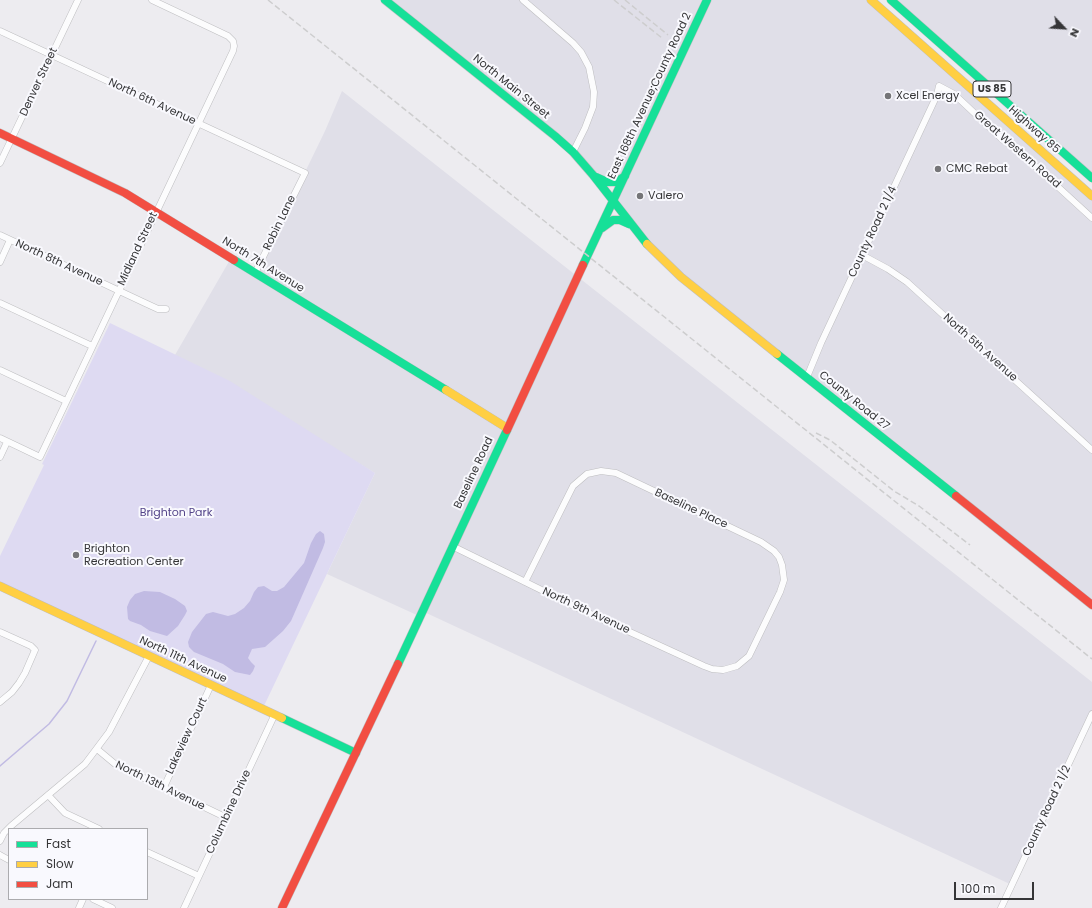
<!DOCTYPE html>
<style>
body{margin:0}
#map{position:relative;width:1092px;height:908px;overflow:hidden;background:#edecf0;font-family:Poppins,sans-serif}
canvas{display:block}
.legend{position:absolute;left:8px;top:828px;width:140px;height:72px;box-sizing:border-box;background:#f9f9fe;border:1px solid #ababae;margin:0;padding:5px 7px;list-style:none;font-size:12px;color:#353537}
.legend li{display:flex;align-items:center;gap:8px;height:20px}
.legend b{width:20px;border:1px solid #ababae}
.north{position:absolute;left:1044px;top:8px;width:40px;height:40px;-webkit-text-stroke:3px #f9f9fe;paint-order:stroke;rotate:115deg;font-size:11px;font-weight:700;line-height:16px;text-align:center;color:#353537}
.north::after{content:'';display:block;margin:auto;width:14px;height:18px;background:#353537;clip-path:polygon(50% 0,100% 100%,50% 72%,0 100%)}
.scale{position:absolute;left:954px;top:882px;width:80px;height:18px;box-sizing:border-box;border:2px solid #353537;border-top:0;padding-left:5px;font-size:12px;line-height:14px;white-space:nowrap;color:#353537;-webkit-text-stroke:3px #f9f9fe;paint-order:stroke}
</style>
<div id="map">
<canvas width="1092" height="908"></canvas>
<ul class="legend">
<li><b style="height:5px;background:#16e098"></b>Fast</li>
<li><b style="height:5px;background:#ffcf43"></b>Slow</li>
<li><b style="height:5px;background:#f24e42"></b>Jam</li>
</ul>
<div class="north">N</div>
<div class="scale">100 m</div>
</div>
<script>
const ctx = document.querySelector('canvas').getContext('2d');
ctx.lineJoin = 'round';
function fillPath(path, color) {
  ctx.fillStyle = color;
  ctx.fill(path, 'evenodd');
}
function poly(rows) {
  const path = new Path2D();
  for (const r of rows) {
    path.moveTo(r[0], r[1]);
    for (let i = 2; i < r.length; i += 2) path.lineTo(r[i], r[i + 1]);
  }
  return path;
}
function trace(path, color, width, dash) {
  ctx.strokeStyle = color;
  ctx.lineWidth = width;
  ctx.lineCap = dash ? 'butt' : 'round';
  ctx.setLineDash(dash || []);
  ctx.stroke(path);
}
function label(font, color, halo, rows, align = 'center') {
  ctx.font = font + ' Poppins,sans-serif';
  ctx.lineWidth = 4;
  ctx.setLineDash([]);
  ctx.textBaseline = 'middle';
  ctx.strokeStyle = halo;
  ctx.fillStyle = color;
  for (const [text, x, y, turn = 0] of rows) {
    ctx.save();
    ctx.translate(x, y);
    ctx.rotate((+turn || 0) * Math.PI / 180);
    ctx.textAlign = isNaN(turn) ? turn : align;
    if (halo) ctx.strokeText(text, 0, 0);
    ctx.fillText(text, 0, 0);
    ctx.restore();
  }
}
fillPath(poly([
 [385,0,871,0,1092,196,1092,605,681,277,613,202,625,177,607,182],
 [891,0,1092,0,1092,178],
 [342,91,1092,682,1092,714,1012,885,422,611,419,616,327,574,375,473,175,355,231,258,256,273,325,131]
]), '#e0dfe8');
fillPath(poly([
 [110,323,230,381,375,473,262,710,0,586,0,556,44,465,42,464]
]), '#dedaf2');
fillPath(poly([
 [320,531,324,534,325,542,323,548,291,621,283,631,265,647,252,649,248,658,251,662,255,666,253,671,250,675,235,672,223,664,194,652,189,647,188,642,192,632,206,614,213,612,228,616,235,614,244,608,250,601,254,592,258,587,264,586,272,591,277,591,284,587,304,563,311,543,316,534],
 [144,591,160,592,175,599,185,606,187,611,185,615,178,626,167,636,150,631,141,625,130,621,128,619,127,607,130,600,135,594]
]), '#c1bbe3');
trace(poly([
 [0,766,49,724,67,701,96,641]
]), '#c1bbe3', 1.5);
const street = poly([
 [523,0,573,43,581,52,589,67,594,92,593,107,585,128,573,152],
 [0,31,305,173,255,273],
 [0,163,78,0],
 [0,235,145,303,158,309,166,309],
 [862,255,888,269,907,282,1092,450],
 [0,262,10,240],
 [0,303,92,346],
 [0,370,66,401],
 [807,377,821,343,937,95,939,86,954,94,1003,140,1022,154,1092,218],
 [0,438,40,457,233,51,234,46,233,41,228,36,152,0],
 [0,457,7,442],
 [452,546,509,574,584,611,704,666,712,669,723,670,737,666,749,656,780,592,784,580,782,565,779,557,774,551,761,542,616,473,601,471,587,474,573,486,525,582],
 [0,632,31,646,35,650,25,673,19,683,12,692,0,702],
 [97,749,115,764,227,818],
 [164,787,211,685],
 [48,795,65,813,99,829],
 [0,841,4,833,11,826,85,764,109,732,149,656],
 [147,852,199,876],
 [0,855,9,860],
 [93,899,112,908],
 [79,908,83,899],
 [184,908,274,716],
 [1001,908,1092,714]
]);
const fast = poly([
 [385,0,555,136,573,152,593,175,647,244],
 [891,0,1092,178],
 [596,177,607,182,614,182,618,181,625,176],
 [602,228,613,220,620,220,629,224],
 [234,260,446,390],
 [583,265,707,0],
 [777,354,956,496],
 [398,664,507,430],
 [282,718,356,753]
]);
const slow = poly([
 [871,0,1092,196],
 [647,244,681,277,777,354],
 [446,390,507,428],
 [0,586,282,718]
]);
const jam = poly([
 [0,133,125,193,234,260],
 [507,430,583,265],
 [956,496,1092,605],
 [282,908,398,664]
]);
trace(street, '#bebec0', 7);
trace(fast, '#bebec0', 9);
trace(slow, '#bebec0', 9);
trace(jam, '#bebec0', 9);
trace(street, '#fcfcfd', 6);
trace(fast, '#16e098', 8);
trace(slow, '#ffcf43', 8);
trace(jam, '#f24e42', 8);
trace(poly([
 [268,0,1092,659],
 [614,0,662,38],
 [625,0,668,35],
 [816,433,830,440,894,491,919,506,970,545]
]), '#cdcdce', 1.5, [6, 3]);
for (const [x, y, r, color] of [
 [888,96,4,"#757578"],
 [938,169,4,"#757578"],
 [640,196,4,"#757578"],
 [76,555,4,"#757578"]
]) {
  const dot = new Path2D();
  dot.arc(x, y, r, 0, 2 * Math.PI);
  ctx.fillStyle = color;
  ctx.fill(dot);
  trace(dot, '#f9f9fe', 1.5);
}
for (const [x, y, w] of [
 [992,89,38]
]) {
  const box = new Path2D();
  box.roundRect(x - w / 2, y - 8, w, 16, 3);
  ctx.fillStyle = '#f9f9fe';
  ctx.fill(box);
  trace(box, '#353537', 1);
}
label('bold 10px', '#353537', null, [
 ["US 85",992,89]
]);
label('11px', '#353537', '#f9f9fe', [
 ["Denver Street",39,82,-65],
 ["North Main Street",511,87,39],
 ["East 168th Avenue;County Road 2",650,96,-65],
 ["North 6th Avenue",152,102,25],
 ["Highway 85",1034,130,42],
 ["Great Western Road",1017,150,41],
 ["Robin Lane",280,223,-64],
 ["County Road 2 1/4",873,232,-65],
 ["Midland Street",138,249,-65],
 ["North 8th Avenue",59,263,25],
 ["North 7th Avenue",263,265,32],
 ["North 5th Avenue",980,348,42],
 ["County Road 27",854,401,39],
 ["Baseline Road",474,473,-65],
 ["Baseline Place",691,509,25],
 ["North 9th Avenue",586,611,25],
 ["North 11th Avenue",183,660,25],
 ["Lakeview Court",187,736,-65],
 ["North 13th Avenue",160,786,26],
 ["County Road 2 1/2",1047,811,-65],
 ["Columbine Drive",229,812,-65]
]);
label('11px', '#353537', '#f9f9fe', [
 ["Xcel Energy",896,96],
 ["CMC Rebat",946,169],
 ["Valero",648,196],
 ["Brighton",84,549],
 ["Recreation Center",84,562]
], 'left');
label('11px', '#534489', '#f9f9fe', [
 ["Brighton Park",176,513]
]);
</script>
